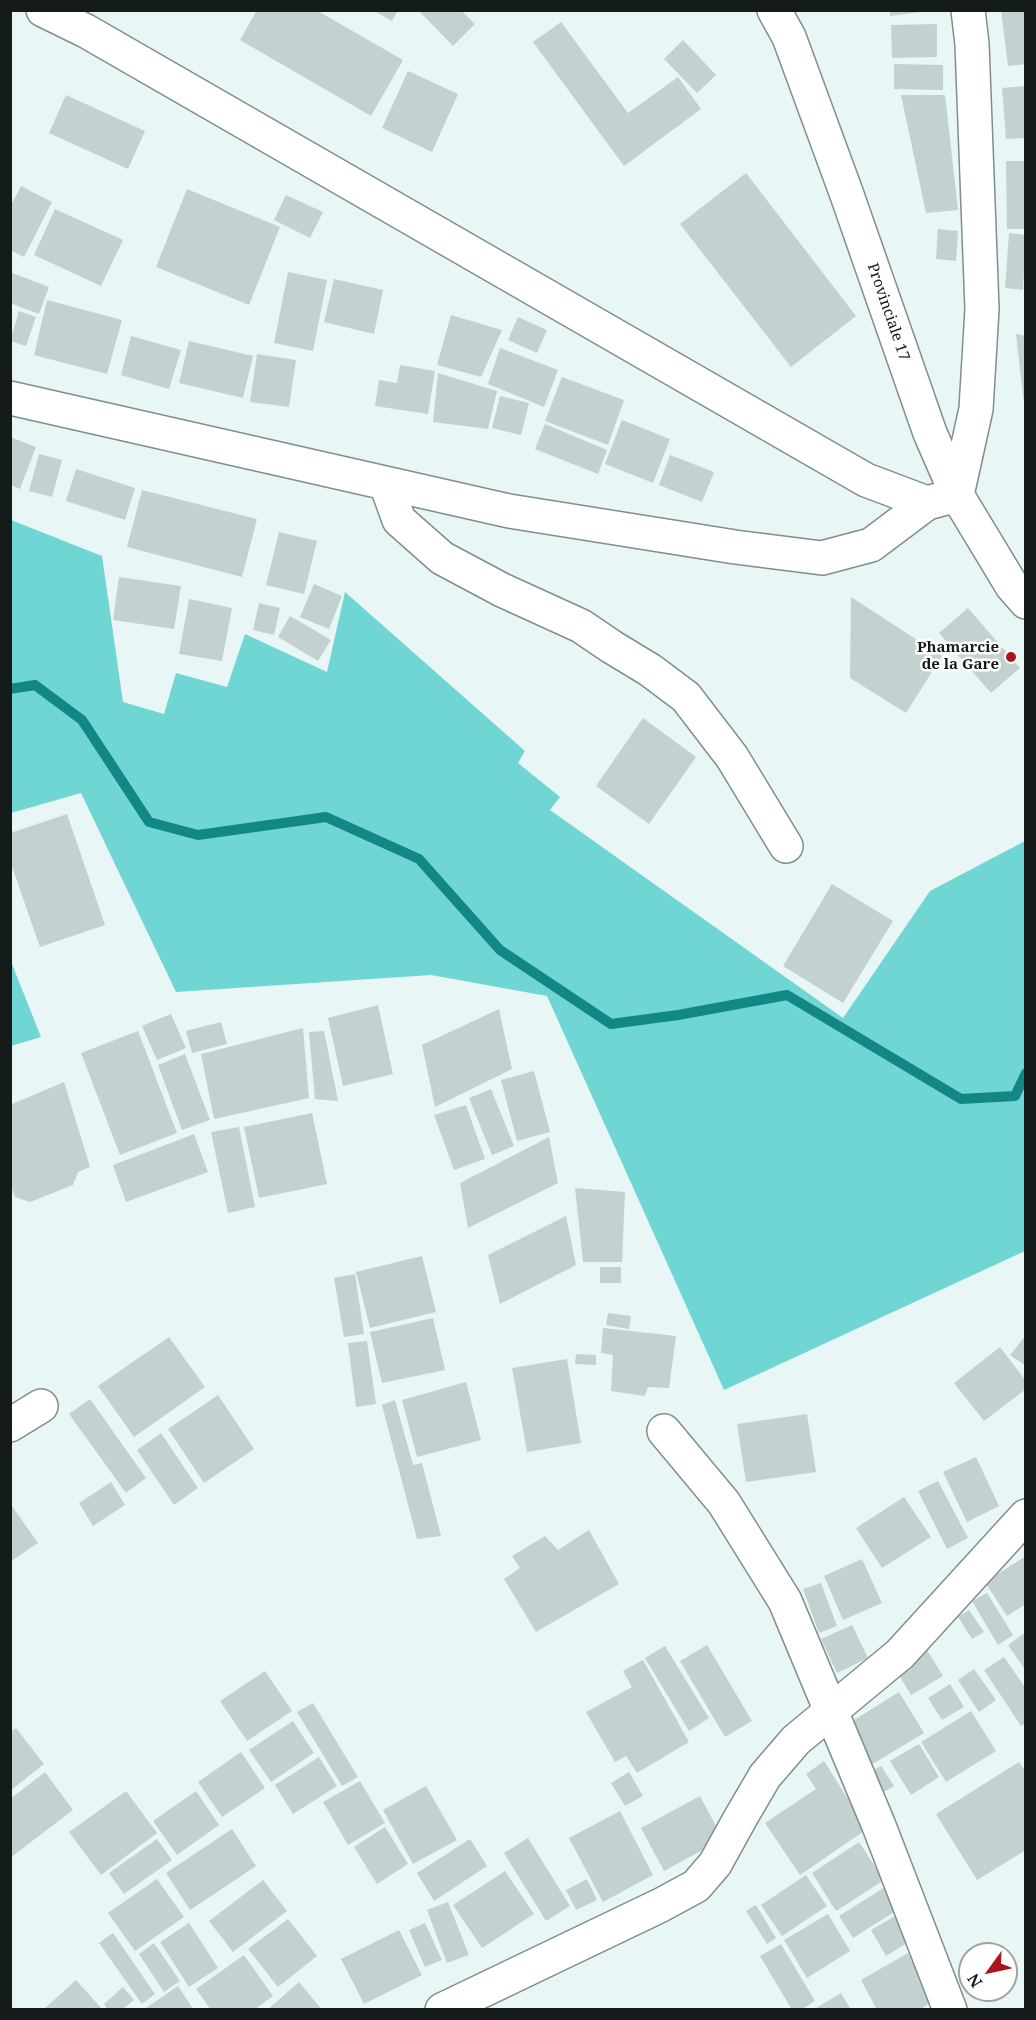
<!DOCTYPE html>
<style>
body{margin:0}
#map{position:relative;width:1036px;height:2020px;overflow:hidden;background:#e8f6f6;font-family:"Noto Serif",serif}
canvas{display:block}
.frame{position:absolute;inset:0;border:12px solid #151b1a;pointer-events:none}
.north{position:absolute;left:958px;top:1942px;width:60px;height:60px;box-sizing:border-box;background:#fff;border:2px solid #a1a4a3;border-radius:50%;rotate:237deg;font-size:16px;font-weight:700;line-height:24px;text-align:center;color:#151b1a}
.north::after{content:'';display:block;margin:auto;width:21px;height:27px;background:#a9151c;clip-path:polygon(50% 0,100% 100%,50% 72%,0 100%)}
</style>
<div id="map">
<canvas width="1036" height="2020"></canvas>
<div class="frame"></div>
<div class="north">N</div>
</div>
<script>
const ctx = document.querySelector('canvas').getContext('2d');
ctx.lineJoin = 'round';
function fillPath(path, color) {
  ctx.fillStyle = color;
  ctx.fill(path, 'evenodd');
}
function poly(rows) {
  const path = new Path2D();
  for (const r of rows) {
    path.moveTo(r[0], r[1]);
    for (let i = 2; i < r.length; i += 2) path.lineTo(r[i], r[i + 1]);
  }
  return path;
}
function trace(path, color, width, dash) {
  ctx.strokeStyle = color;
  ctx.lineWidth = width;
  ctx.lineCap = dash ? 'butt' : 'round';
  ctx.setLineDash(dash || []);
  ctx.stroke(path);
}
function label(font, color, halo, rows, align = 'center') {
  ctx.font = font + ' "Noto Serif",serif';
  ctx.lineWidth = 5;
  ctx.setLineDash([]);
  ctx.textBaseline = 'middle';
  ctx.strokeStyle = halo;
  ctx.fillStyle = color;
  for (const [text, x, y, turn = 0] of rows) {
    ctx.save();
    ctx.translate(x, y);
    ctx.rotate((+turn || 0) * Math.PI / 180);
    ctx.textAlign = isNaN(turn) ? turn : align;
    if (halo) ctx.strokeText(text, 0, 0);
    ctx.fillText(text, 0, 0);
    ctx.restore();
  }
}
fillPath(poly([
 [11,520,102,556,123,702,164,714,176,673,227,687,245,634,327,672,345,592,525,751,518,763,560,797,550,810,843,1018,930,891,1025,841,1025,1251,724,1390,547,996,431,975,176,992,81,793,11,813],
 [10,959,41,1037,11,1046,10,1046]
]), '#70d6d3');
trace(poly([
 [10,689,35,685,82,720,149,822,198,835,326,817,419,859,500,950,611,1024,678,1015,787,995,961,1099,1015,1096,1026,1073]
]), '#128886', 10);
fillPath(poly([
 [257,10,316,10,403,60,371,116,240,40],
 [372,10,398,10,392,21],
 [418,10,461,10,475,24,453,46],
 [890,10,921,10,921,12,890,16],
 [1001,10,1026,10,1026,64,1008,66],
 [561,22,628,113,678,77,701,109,624,166,533,42],
 [937,24,937,57,892,58,891,25],
 [683,40,716,75,697,93,664,59],
 [894,64,943,65,943,90,894,89],
 [408,71,458,94,432,152,382,128],
 [1026,86,1026,138,1006,139,1002,88],
 [66,95,145,131,128,169,49,133],
 [901,95,945,95,958,210,926,213],
 [1006,161,1026,161,1026,229,1007,229],
 [746,173,856,316,791,367,680,224],
 [21,186,52,202,24,257,10,250,10,207],
 [187,189,280,227,249,305,156,267],
 [286,195,323,212,310,238,274,220],
 [55,209,123,240,101,286,34,255],
 [938,229,958,231,956,261,936,259],
 [1009,233,1026,235,1023,290,1005,288],
 [10,272,49,287,39,314,10,303],
 [288,272,327,280,313,351,274,343],
 [334,279,383,290,374,334,324,322],
 [47,300,122,320,107,374,34,355],
 [19,311,36,317,26,346,10,341],
 [451,315,502,330,481,377,437,365],
 [518,317,547,330,537,353,508,340],
 [1016,334,1026,336,1026,404,1024,404],
 [131,336,181,350,169,389,121,375],
 [189,341,253,356,243,398,179,383],
 [500,348,558,370,544,407,488,384],
 [257,354,296,360,289,407,250,402],
 [400,365,435,371,428,414,375,406,379,380,397,383],
 [438,373,497,391,488,429,433,422],
 [562,377,624,400,608,445,545,421],
 [500,396,529,403,521,435,492,428],
 [622,420,670,439,653,483,605,464],
 [545,424,607,450,598,474,535,449],
 [10,437,36,447,20,489,10,485],
 [39,454,62,460,52,497,29,491],
 [670,455,714,472,702,502,659,485],
 [76,469,135,488,125,520,66,501],
 [142,490,257,519,242,577,127,547],
 [279,532,317,541,304,594,266,585],
 [119,577,181,586,174,629,113,620],
 [314,584,342,596,329,629,300,617],
 [851,597,942,656,906,713,850,678],
 [189,599,232,608,222,661,179,654],
 [259,603,280,608,274,635,253,630],
 [968,608,1020,668,991,693,939,633],
 [290,616,331,640,318,661,278,637],
 [643,718,696,757,649,824,596,786],
 [67,814,105,925,40,947,10,861,10,833],
 [832,884,893,921,843,1003,783,966],
 [378,1005,393,1074,343,1086,328,1018],
 [499,1009,512,1069,435,1107,422,1045],
 [171,1014,186,1048,157,1060,142,1026],
 [221,1022,227,1044,192,1053,186,1031],
 [303,1028,309,1098,214,1119,201,1054],
 [138,1031,177,1133,120,1155,81,1053],
 [324,1031,338,1101,315,1099,309,1032],
 [185,1054,210,1120,182,1130,158,1065],
 [534,1071,550,1132,517,1141,501,1080],
 [64,1082,90,1167,78,1172,73,1185,30,1202,15,1197,10,1184,10,1105],
 [491,1089,514,1146,492,1155,469,1098],
 [466,1105,485,1159,454,1170,434,1115],
 [312,1113,327,1184,259,1198,244,1127],
 [239,1127,255,1207,228,1213,211,1132],
 [194,1134,208,1172,126,1202,113,1165],
 [549,1137,558,1183,468,1228,460,1183],
 [575,1188,625,1192,622,1262,583,1262],
 [566,1216,576,1265,500,1304,488,1255],
 [422,1256,436,1312,370,1328,356,1272],
 [600,1267,621,1267,621,1283,600,1283],
 [355,1274,364,1334,344,1337,334,1278],
 [608,1313,631,1316,629,1329,606,1325],
 [433,1318,445,1370,382,1383,370,1332],
 [603,1328,676,1336,669,1388,648,1387,645,1396,611,1391,613,1355,601,1353],
 [1026,1335,1026,1366,1010,1355],
 [169,1337,205,1387,134,1437,98,1386],
 [367,1341,376,1404,356,1407,348,1343],
 [1000,1347,1026,1381,1026,1389,984,1421,954,1383],
 [576,1354,596,1355,596,1365,575,1364],
 [567,1359,581,1443,527,1452,512,1368],
 [466,1382,481,1440,417,1457,402,1400],
 [218,1395,254,1449,204,1483,168,1429],
 [90,1399,146,1478,126,1493,69,1414],
 [395,1400,413,1465,422,1463,441,1536,417,1539,382,1405],
 [807,1414,816,1472,746,1482,737,1424],
 [161,1433,198,1488,174,1505,137,1450],
 [976,1457,999,1506,967,1522,943,1472],
 [938,1481,968,1538,947,1549,918,1491],
 [111,1482,125,1505,93,1526,79,1503],
 [904,1497,931,1537,882,1568,856,1528],
 [10,1503,38,1543,10,1562],
 [589,1530,619,1584,536,1632,504,1579,520,1568,512,1556,545,1536,558,1550],
 [1026,1556,1026,1604,1007,1616,985,1582],
 [862,1559,882,1603,843,1620,824,1576],
 [821,1583,837,1626,819,1633,803,1589],
 [987,1593,1013,1635,998,1645,972,1601],
 [969,1610,984,1632,972,1639,958,1617],
 [852,1625,868,1658,837,1673,821,1639],
 [1026,1632,1026,1671,1008,1645],
 [707,1645,752,1721,725,1737,680,1661],
 [665,1646,709,1718,689,1731,645,1658],
 [927,1650,943,1676,911,1695,896,1670],
 [1004,1657,1026,1689,1026,1723,1021,1726,984,1670],
 [643,1660,689,1742,637,1773,626,1756,615,1762,586,1712,632,1687,623,1671],
 [974,1669,996,1700,979,1712,958,1680],
 [265,1671,292,1711,247,1741,220,1701],
 [950,1684,964,1707,942,1720,928,1698],
 [899,1692,924,1733,871,1765,846,1725],
 [313,1703,358,1777,342,1786,297,1712],
 [971,1711,996,1751,946,1782,921,1742],
 [293,1721,314,1753,271,1782,249,1750],
 [16,1728,44,1764,10,1791,10,1732],
 [919,1744,939,1777,911,1795,890,1761],
 [241,1752,265,1788,222,1817,198,1782],
 [319,1757,337,1786,293,1814,275,1785],
 [824,1761,867,1829,800,1875,765,1823,816,1789,806,1774],
 [1019,1762,1026,1772,1026,1850,977,1880,936,1814],
 [881,1766,894,1786,884,1792,871,1771],
 [45,1772,73,1810,10,1858,10,1799],
 [629,1772,643,1796,625,1806,611,1783],
 [360,1781,385,1823,348,1845,323,1802],
 [426,1786,457,1840,413,1864,383,1810],
 [126,1791,157,1833,101,1875,69,1832],
 [196,1791,219,1825,177,1855,153,1821],
 [700,1796,723,1839,664,1871,641,1828],
 [620,1811,653,1875,603,1902,569,1838],
 [385,1827,408,1864,377,1884,354,1847],
 [232,1829,256,1866,190,1910,166,1873],
 [528,1838,570,1906,546,1921,504,1853],
 [157,1839,172,1860,124,1894,109,1873],
 [470,1839,487,1866,434,1901,417,1873],
 [859,1842,884,1880,836,1911,812,1873],
 [505,1871,534,1914,482,1948,453,1905],
 [806,1875,827,1906,782,1936,761,1905],
 [157,1879,184,1917,135,1951,108,1913],
 [587,1879,597,1900,576,1910,566,1890],
 [263,1880,287,1911,233,1952,209,1921],
 [885,1887,899,1909,853,1938,839,1916],
 [448,1902,469,1955,447,1963,427,1910],
 [756,1905,776,1938,767,1944,746,1911],
 [828,1914,850,1951,807,1978,784,1940],
 [897,1915,912,1940,886,1956,871,1930],
 [288,1919,317,1956,278,1987,248,1949],
 [189,1923,218,1968,189,1987,160,1942],
 [425,1923,442,1960,425,1967,409,1930],
 [399,1930,422,1975,364,2004,341,1959],
 [113,1933,155,1994,142,2004,99,1943],
 [154,1943,180,1981,164,1992,139,1954],
 [781,1944,815,2001,801,2010,792,2010,760,1956],
 [908,1953,935,2000,919,2010,877,2010,861,1980],
 [244,1955,273,1996,254,2010,211,2010,196,1989],
 [76,1980,103,2010,43,2010],
 [299,1982,322,2010,267,2010],
 [178,1986,194,2010,143,2010],
 [123,1987,134,2000,122,2010,108,2010,104,2004],
 [841,1993,851,2010,813,2010]
]), '#c3d1d1');
const minor = poly([
 [43,10,86,31,866,480,927,503,957,495,976,409,982,309,972,44,968,10],
 [10,398,509,511,735,547,822,558,871,545,927,503],
 [386,484,399,520,442,558,502,590,581,626,612,647,650,670,686,697,732,757,786,846],
 [10,1425,41,1406],
 [664,1431,724,1503,785,1601,879,1826,950,2010],
 [442,2010,661,1905,696,1886,715,1864,741,1817,765,1776,796,1740,900,1654,1026,1516]
]);
const major = poly([
 [774,10,789,37,847,195,930,433,957,495,1012,586,1026,602]
]);
trace(minor, '#808e8d', 36);
trace(major, '#808e8d', 36);
trace(minor, '#fff', 33);
trace(major, '#fff', 33);
for (const [x, y, r, color] of [
 [1011,657,6,"#a9151c"]
]) {
  const dot = new Path2D();
  dot.arc(x, y, r, 0, 2 * Math.PI);
  ctx.fillStyle = color;
  ctx.fill(dot);
  trace(dot, '#fff', 2);
}
label('15px', '#151b1a', '#fff', [
 ["Provinciale 17",888,312,71]
]);
label('bold 15px', '#151b1a', '#fff', [
 ["Phamarcie",999,648],
 ["de la Gare",999,665]
], 'right');
</script>
